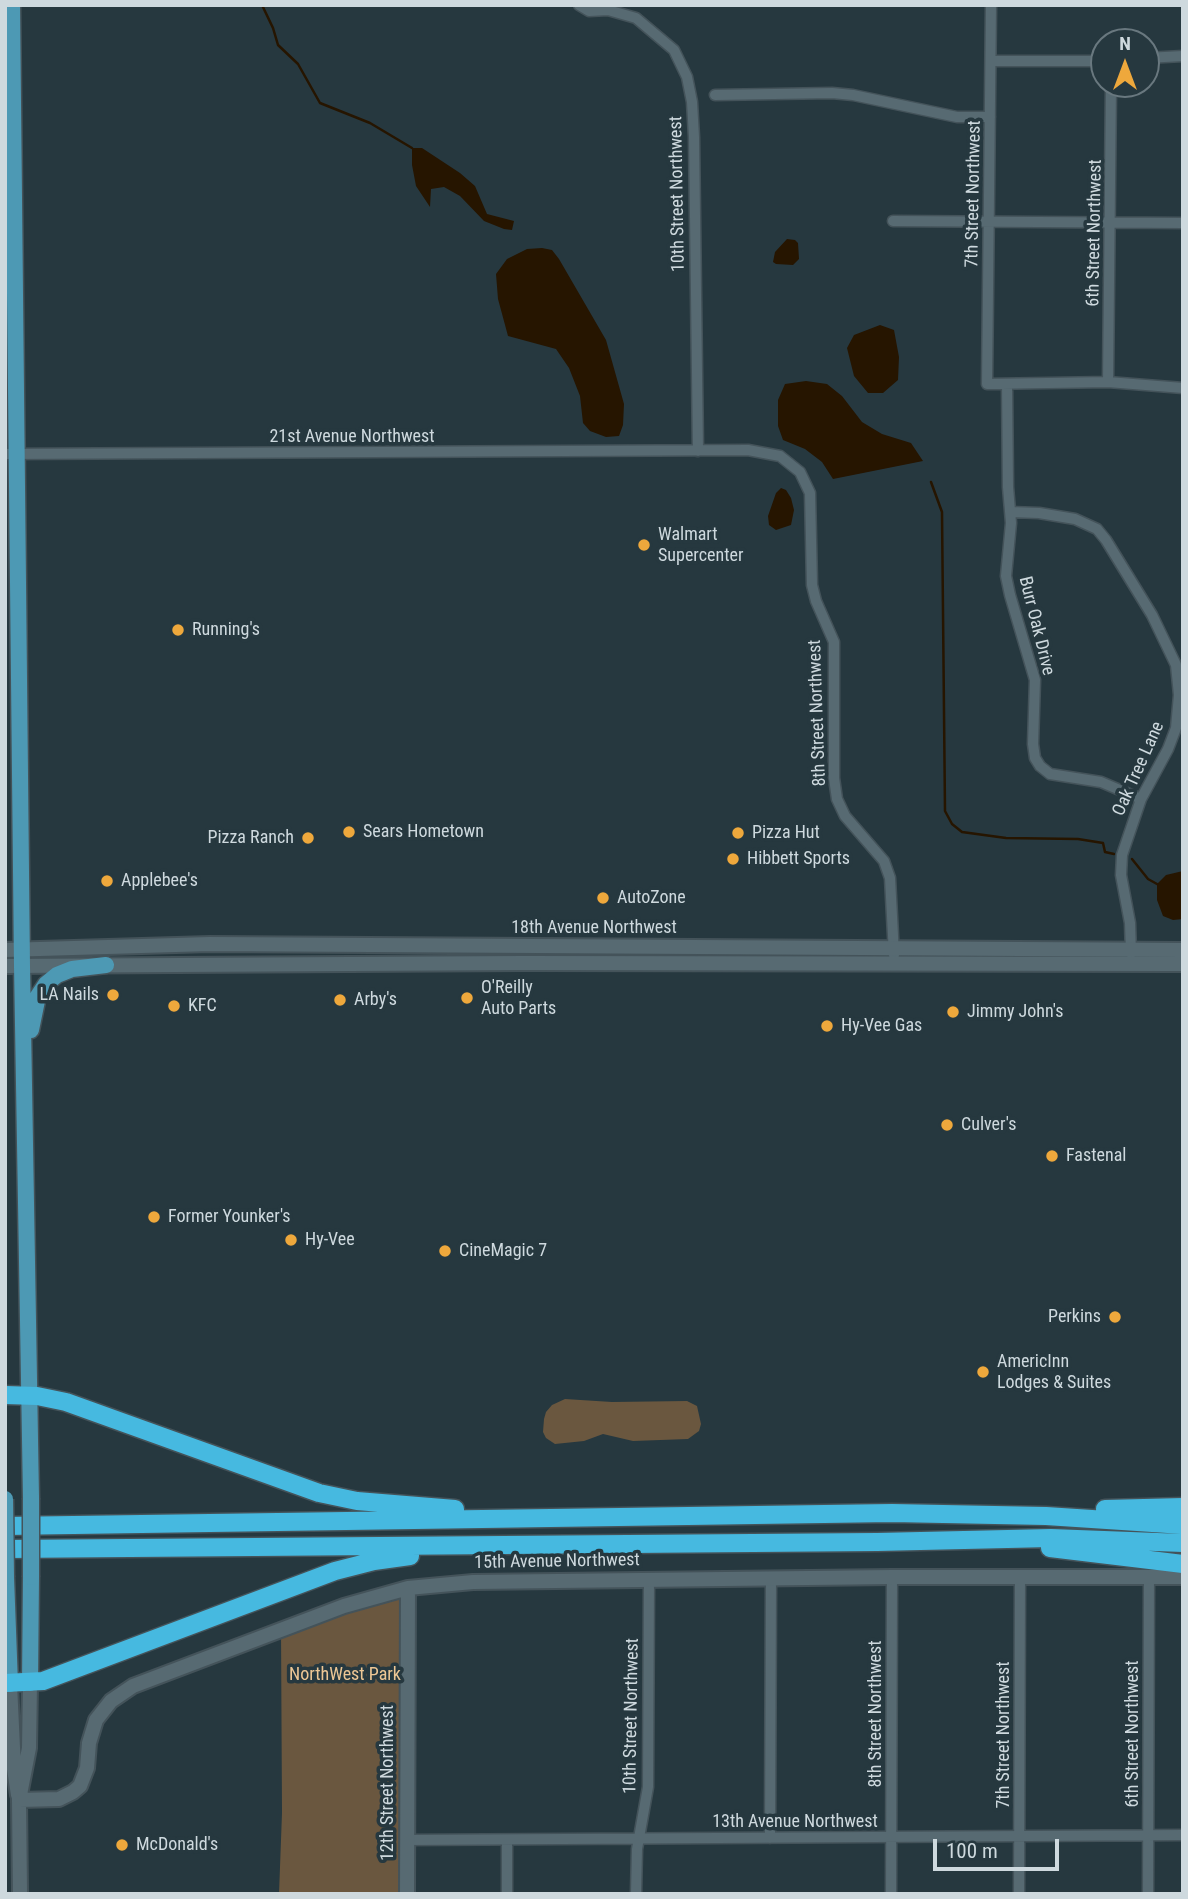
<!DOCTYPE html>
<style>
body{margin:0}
#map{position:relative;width:1188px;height:1899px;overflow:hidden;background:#26383f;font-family:"Roboto Condensed",sans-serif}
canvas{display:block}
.frame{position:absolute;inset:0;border:7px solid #ced9de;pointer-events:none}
.north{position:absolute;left:1090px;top:28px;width:70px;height:70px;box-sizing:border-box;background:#26383f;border:2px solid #69787f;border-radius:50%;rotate:0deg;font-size:19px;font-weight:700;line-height:28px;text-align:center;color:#ced9de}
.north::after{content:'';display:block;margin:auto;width:24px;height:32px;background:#eea83c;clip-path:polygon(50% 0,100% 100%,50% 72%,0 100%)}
.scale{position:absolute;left:933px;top:1839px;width:126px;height:32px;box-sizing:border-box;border:4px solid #ced9de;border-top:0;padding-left:9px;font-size:21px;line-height:24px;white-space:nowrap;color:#ced9de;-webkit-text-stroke:5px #26383f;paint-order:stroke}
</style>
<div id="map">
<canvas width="1188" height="1899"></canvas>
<div class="frame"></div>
<div class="north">N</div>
<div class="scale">100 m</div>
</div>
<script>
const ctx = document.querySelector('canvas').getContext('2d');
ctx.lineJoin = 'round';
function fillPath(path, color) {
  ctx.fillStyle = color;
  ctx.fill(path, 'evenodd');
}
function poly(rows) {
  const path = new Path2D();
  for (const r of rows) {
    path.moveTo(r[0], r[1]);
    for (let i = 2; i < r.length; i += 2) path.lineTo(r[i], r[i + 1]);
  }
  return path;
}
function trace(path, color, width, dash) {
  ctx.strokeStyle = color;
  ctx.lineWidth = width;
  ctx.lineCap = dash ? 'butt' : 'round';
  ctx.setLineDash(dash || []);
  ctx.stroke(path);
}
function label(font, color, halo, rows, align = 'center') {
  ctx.font = font + ' "Roboto Condensed",sans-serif';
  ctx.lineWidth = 7;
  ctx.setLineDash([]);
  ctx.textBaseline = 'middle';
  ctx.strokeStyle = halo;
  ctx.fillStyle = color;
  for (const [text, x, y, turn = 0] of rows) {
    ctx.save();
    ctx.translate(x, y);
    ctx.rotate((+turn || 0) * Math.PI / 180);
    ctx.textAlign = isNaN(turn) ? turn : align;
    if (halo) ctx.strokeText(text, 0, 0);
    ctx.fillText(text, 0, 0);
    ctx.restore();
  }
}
fillPath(poly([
 [565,1399,612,1402,687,1401,697,1406,701,1424,699,1431,688,1439,633,1441,603,1434,584,1441,555,1444,546,1438,543,1432,544,1419,546,1412,552,1405],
 [408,1588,403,1894,279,1894,282,1813,281,1630]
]), '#6a573f');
fillPath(poly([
 [412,148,422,148,460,173,475,186,487,214,514,221,512,230,504,229,484,221,460,196,444,187,431,189,430,207,416,186,412,165],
 [787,239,795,240,798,243,799,259,793,265,776,264,773,262,775,252],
 [542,248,552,250,559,259,606,340,624,404,623,425,619,436,606,437,590,431,583,423,580,396,569,368,556,349,508,336,498,299,496,274,507,259,527,249],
 [880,325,894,330,899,357,898,380,883,393,868,393,854,376,847,348,854,335],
 [806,381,827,384,842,396,862,422,882,434,911,443,923,461,833,479,822,462,805,449,783,440,778,426,778,400,785,384],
 [781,488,786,490,791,498,794,510,791,525,776,530,769,525,768,516,776,493],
 [1183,871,1183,919,1173,920,1163,916,1157,900,1157,884,1166,875]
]), '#261500');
trace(poly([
 [262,5,273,28,278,45,298,64,320,103,370,123,412,148],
 [931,482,942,512,945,811,952,824,962,832,1006,838,1078,839,1103,843,1105,852,1114,854],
 [1132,859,1148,879,1157,884]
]), '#261500', 2.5);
const street = poly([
 [579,5,589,11,608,10,636,18,674,50,687,77,692,102,694,137,698,451],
 [991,5,987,384,1108,382,1183,388],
 [1146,58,1183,56],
 [991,61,1104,61],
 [715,95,832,93,853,95,957,117,990,117],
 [893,221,1183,223],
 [1108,382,1111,84],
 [1007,384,1008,487,1011,523,1006,576,1010,595,1035,680,1033,744,1035,758,1040,766,1050,774,1101,782,1141,799],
 [5,454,748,450,780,456,800,472,810,493,812,585,816,601,834,642,834,778,837,799,845,816,884,861,890,878,894,955],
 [1010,512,1039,513,1075,519,1097,529,1106,540,1152,615,1176,665,1179,695,1176,728,1168,749,1141,799,1122,855,1121,875,1130,923,1131,953],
 [770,1838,771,1579],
 [407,1840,1183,1835],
 [507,1840,507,1894],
 [636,1894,637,1849,648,1787,649,1580],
 [891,1894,892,1577],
 [1019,1894,1020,1576],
 [1148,1894,1149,1575]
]);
const secondary = poly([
 [5,950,210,944,1183,950],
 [5,966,522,963,1183,964],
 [10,1684,14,1769,18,1795],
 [19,1800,59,1799,73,1792,80,1786,87,1768,89,1743,96,1720,111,1701,133,1686,344,1606,408,1588,473,1582,892,1577,1183,1577],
 [20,1894,19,1800,29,1748,30,1683],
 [407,1894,408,1588]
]);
const primary = poly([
 [12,5,22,966,31,1498],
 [31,1030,38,996,46,984,57,975,72,969,106,965],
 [6,1577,10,1684],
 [30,1683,31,1577]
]);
const highway = poly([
 [5,1395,37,1396,66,1402,319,1493,357,1501,455,1509],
 [1105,1509,1183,1507],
 [5,1526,892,1513,1046,1516,1183,1525],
 [1050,1548,1183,1564],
 [5,1549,877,1542,1051,1538,1183,1543],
 [5,1683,43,1681,335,1571,374,1561,410,1556]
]);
trace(street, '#44535a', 13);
trace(secondary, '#44535a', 18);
trace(primary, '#44535a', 19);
trace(highway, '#44535a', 21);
trace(street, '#576a72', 10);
trace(secondary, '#576a72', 14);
trace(primary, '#4d99b4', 16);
trace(highway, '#46b9e0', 18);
const primaryBridge = poly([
 [31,1498,31,1577],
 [5,1499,6,1577]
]);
trace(primaryBridge, '#44535a', 19, []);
trace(primaryBridge, '#4d99b4', 16);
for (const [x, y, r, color] of [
 [644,545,7,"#eea83c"],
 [178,630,7,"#eea83c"],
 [349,832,7,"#eea83c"],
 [738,833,7,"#eea83c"],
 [308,838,7,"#eea83c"],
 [733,859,7,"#eea83c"],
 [107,881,7,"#eea83c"],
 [603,898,7,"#eea83c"],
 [113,995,7,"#eea83c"],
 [467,998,7,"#eea83c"],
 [340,1000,7,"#eea83c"],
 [174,1006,7,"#eea83c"],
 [953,1012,7,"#eea83c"],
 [827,1026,7,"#eea83c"],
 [947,1125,7,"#eea83c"],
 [1052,1156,7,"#eea83c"],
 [154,1217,7,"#eea83c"],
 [291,1240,7,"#eea83c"],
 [445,1251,7,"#eea83c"],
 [1115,1317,7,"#eea83c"],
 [983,1372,7,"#eea83c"],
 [122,1845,7,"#eea83c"]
]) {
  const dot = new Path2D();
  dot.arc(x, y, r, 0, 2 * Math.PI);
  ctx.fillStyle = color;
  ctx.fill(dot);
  trace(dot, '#26383f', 2.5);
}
label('18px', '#ced9de', '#26383f', [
 ["10th Street Northwest",678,194,-91],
 ["7th Street Northwest",974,194,-89],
 ["6th Street Northwest",1095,233,-89],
 ["21st Avenue Northwest",352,437],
 ["Burr Oak Drive",1036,626,76],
 ["8th Street Northwest",818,713,-92],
 ["Oak Tree Lane",1139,769,-66],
 ["18th Avenue Northwest",594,928],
 ["15th Avenue Northwest",557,1562,-1],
 ["8th Street Northwest",876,1714,-90],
 ["10th Street Northwest",632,1716,-89],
 ["6th Street Northwest",1133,1734,-90],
 ["7th Street Northwest",1004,1735,-90],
 ["12th Street Northwest",388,1783,-90],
 ["13th Avenue Northwest",795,1822]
]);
label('18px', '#ced9de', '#26383f', [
 ["Walmart",658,535],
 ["Supercenter",658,556],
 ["Running's",192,630],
 ["Sears Hometown",363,832],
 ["Pizza Hut",752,833],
 ["Pizza Ranch",294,838,"right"],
 ["Hibbett Sports",747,859],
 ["Applebee's",121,881],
 ["AutoZone",617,898],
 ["O'Reilly",481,988],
 ["Auto Parts",481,1009],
 ["LA Nails",99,995,"right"],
 ["Arby's",354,1000],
 ["KFC",188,1006],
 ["Jimmy John's",967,1012],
 ["Hy-Vee Gas",841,1026],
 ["Culver's",961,1125],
 ["Fastenal",1066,1156],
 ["Former Younker's",168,1217],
 ["Hy-Vee",305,1240],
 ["CineMagic 7",459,1251],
 ["Perkins",1101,1317,"right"],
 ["AmericInn",997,1362],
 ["Lodges & Suites",997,1383],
 ["McDonald's",136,1845]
], 'left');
label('18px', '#edc795', '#26383f', [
 ["NorthWest Park",345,1675]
]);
</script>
